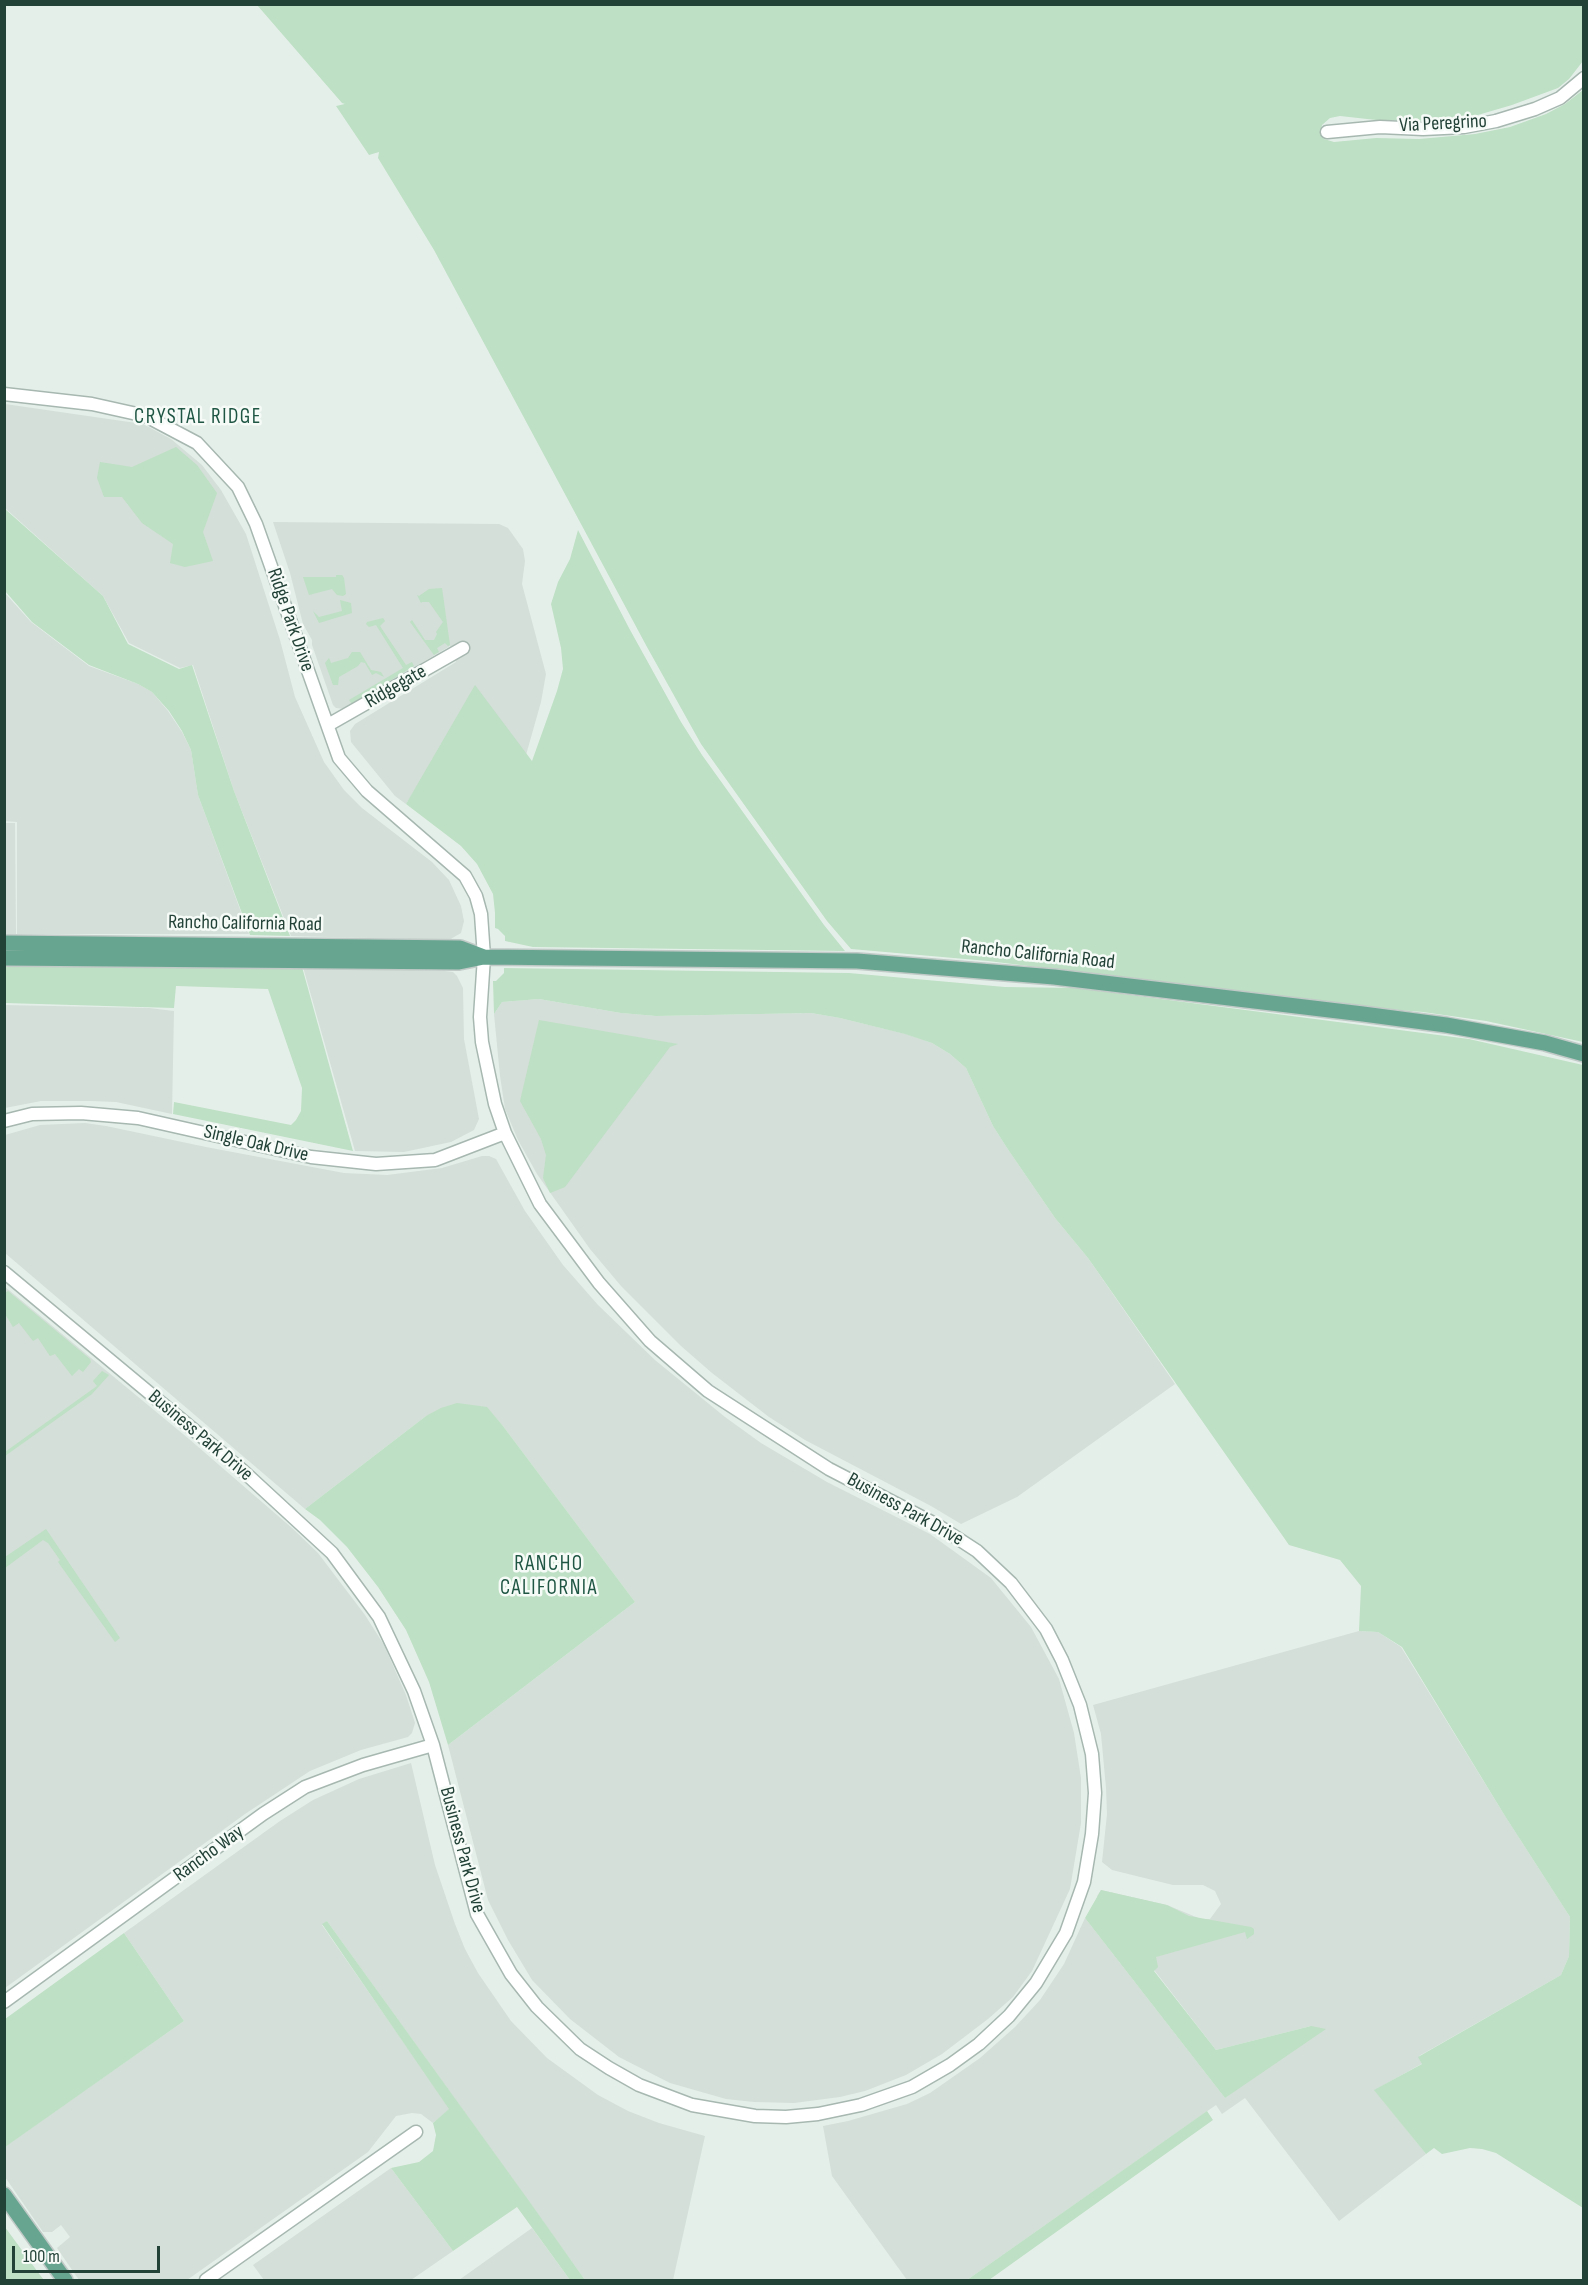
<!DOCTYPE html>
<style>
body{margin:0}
#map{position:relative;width:1588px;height:2285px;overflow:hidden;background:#e5efea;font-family:"Sofia Sans Condensed",sans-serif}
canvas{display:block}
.frame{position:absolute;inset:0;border:6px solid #234237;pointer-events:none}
.scale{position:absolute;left:12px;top:2246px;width:148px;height:27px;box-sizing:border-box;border:3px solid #234237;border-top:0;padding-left:8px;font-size:18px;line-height:21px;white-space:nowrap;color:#234237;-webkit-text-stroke:4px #f6fbf8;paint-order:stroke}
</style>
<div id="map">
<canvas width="1588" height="2285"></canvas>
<div class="frame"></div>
<div class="scale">100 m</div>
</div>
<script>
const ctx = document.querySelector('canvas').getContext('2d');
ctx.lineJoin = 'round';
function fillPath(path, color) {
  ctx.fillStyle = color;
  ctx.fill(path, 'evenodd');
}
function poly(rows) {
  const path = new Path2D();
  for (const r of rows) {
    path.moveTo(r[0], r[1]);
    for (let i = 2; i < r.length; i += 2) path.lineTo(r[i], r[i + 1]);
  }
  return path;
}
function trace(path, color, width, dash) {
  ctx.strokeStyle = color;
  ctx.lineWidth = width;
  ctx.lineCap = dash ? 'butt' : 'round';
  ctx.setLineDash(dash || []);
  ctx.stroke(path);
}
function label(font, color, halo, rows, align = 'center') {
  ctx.font = font + ' "Sofia Sans Condensed",sans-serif';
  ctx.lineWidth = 5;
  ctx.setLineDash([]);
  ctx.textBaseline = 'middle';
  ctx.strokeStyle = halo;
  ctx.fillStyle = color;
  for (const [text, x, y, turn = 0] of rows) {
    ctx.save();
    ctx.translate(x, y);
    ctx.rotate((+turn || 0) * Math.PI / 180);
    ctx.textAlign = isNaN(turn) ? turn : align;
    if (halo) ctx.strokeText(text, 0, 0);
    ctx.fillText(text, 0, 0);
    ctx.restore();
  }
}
fillPath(poly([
 [5,404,143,424,171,439,202,465,221,490,246,534,280,640,295,697,324,762,344,790,362,808,432,862,449,880,461,906,464,921,461,933,449,940,291,936,234,791,193,665,180,668,129,643,103,596,5,508],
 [273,522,499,524,508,528,523,549,525,561,522,584,546,674,541,702,526,755,417,787,406,804,395,796,351,742,350,731,355,724,456,662,450,646,344,709,336,708,333,705,312,645,312,640,303,624,290,573],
 [4,592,31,622,89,666,138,684,152,692,168,711,182,732,191,750,198,795,249,934,17,934,17,822,4,821],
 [5,823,15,823,16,934,5,934],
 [303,967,445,971,453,972,457,976,463,988,464,1039,479,1119,474,1130,451,1142,404,1152,355,1151],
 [539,999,621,1013,656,1016,811,1013,840,1018,906,1034,932,1043,950,1054,966,1068,993,1126,1007,1148,1055,1218,1088,1258,1175,1384,1017,1497,961,1524,931,1506,805,1440,769,1417,712,1373,681,1346,621,1286,590,1249,537,1174,518,1140,505,1109,500,1076,494,1014,502,1002],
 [4,1005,149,1008,174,1011,172,1114,116,1102,91,1101,41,1101,5,1108],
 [85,1123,106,1126,206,1147,344,1173,387,1175,442,1168,482,1156,489,1156,496,1159,525,1211,563,1265,598,1305,655,1360,725,1417,761,1443,827,1482,930,1534,991,1578,1031,1627,1059,1679,1074,1733,1081,1778,1081,1823,1070,1889,1032,1971,1013,1997,988,2019,942,2054,906,2075,865,2091,840,2097,794,2103,754,2102,726,2099,670,2083,619,2057,570,2019,532,1980,508,1940,488,1900,448,1745,635,1602,503,1426,486,1407,426,1416,305,1509,5,1253,5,1135,40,1125],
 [4,1286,189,1439,292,1528,318,1553,365,1615,384,1645,406,1695,415,1723,412,1733,408,1737,361,1750,310,1771,245,1814,5,1988],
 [1359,1631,1378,1632,1401,1647,1505,1816,1570,1917,1569,1956,1561,1975,1419,2056,1423,2063,1375,2090,1426,2154,1339,2221,1245,2098,1222,2114,1216,2105,967,2280,907,2280,832,2176,823,2126,848,2121,907,2104,930,2093,980,2058,1015,2027,1040,2000,1064,1964,1085,1918,1225,2098,1311,2026,1216,2050,1097,1896,1101,1890,1167,1905,1201,1919,1210,1919,1221,1904,1215,1891,1203,1885,1173,1885,1112,1870,1102,1862,1107,1814,1106,1788,1101,1734,1093,1705],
 [411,1763,435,1865,455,1924,465,1949,478,1973,511,2021,547,2058,598,2095,628,2111,659,2123,705,2136,673,2280,585,2280,327,1921,322,1925,450,2109,433,2123,421,2114,412,2113,396,2116,368,2152,187,2280,79,2280,57,2248,70,2237,61,2225,52,2232,43,2232,5,2177,4,2147,184,2021,124,1933,280,1821,313,1800,359,1779],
 [391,2168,453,2251,411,2280,264,2280,253,2265],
 [532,2228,570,2280,459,2280]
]), '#d3dfd8');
fillPath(poly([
 [257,5,1583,5,1583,61,1569,79,1558,88,1512,105,1471,117,1444,121,1376,120,1340,116,1330,118,1322,125,1320,134,1324,139,1334,142,1376,138,1419,139,1475,134,1510,127,1546,114,1565,104,1583,90,1583,1042,1486,1021,1423,1012,1364,1007,988,961,851,949,827,921,701,744,647,647,434,250,378,158,379,152,369,155,336,106,345,104,342,103],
 [176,447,197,465,217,493,203,532,213,561,185,567,170,563,173,544,142,523,122,497,104,497,97,478,100,462,132,467],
 [5,509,103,596,128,644,179,669,192,665,234,791,290,936,250,935,198,795,191,750,182,731,169,711,152,692,138,684,89,665,32,622,5,591],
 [578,530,629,628,681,722,702,755,824,925,845,951,533,947,505,941,505,936,498,929,495,928,495,913,493,894,477,864,461,846,406,804,475,685,532,761,557,691,563,669,561,648,551,604,558,582,570,559],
 [336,575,342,575,344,578,346,594,343,596,337,595,332,589,309,595,303,577,336,577],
 [442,588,450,645,448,646,445,643,437,648,439,652,434,655,410,622,412,620,425,640,434,640,437,634,436,632,443,622,429,602,422,602,421,603,417,595,419,596,429,589],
 [340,600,351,603,352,613,319,623,313,611,319,617,342,611],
 [383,618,385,621,380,626,406,665,412,662,414,666,352,704,349,700,403,668,376,625,369,627,366,624,367,622],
 [352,652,360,652,371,670,381,672,384,677,376,673,372,675,365,663,361,662,358,666,339,677,338,685,333,685,325,663,329,658,331,663,348,658],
 [5,965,302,967,353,1151,173,1114,174,1102,291,1125,296,1120,301,1111,302,1088,268,989,176,986,174,1008,5,1003],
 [504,968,849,973,1005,987,1076,988,1469,1039,1583,1065,1583,2208,1496,2153,1482,2149,1470,2148,1442,2154,1434,2148,1426,2154,1374,2090,1422,2064,1418,2057,1561,1975,1569,1956,1570,1917,1505,1816,1402,1647,1378,1632,1359,1631,1361,1586,1340,1560,1289,1545,1088,1258,1055,1218,1007,1148,993,1126,966,1068,950,1054,932,1043,905,1034,840,1018,811,1013,656,1016,621,1013,539,999,502,1002,494,1014,493,981,496,981,504,973],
 [539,1020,678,1044,670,1047,565,1187,550,1193,543,1178,546,1155,541,1139,520,1101],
 [8,1291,90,1359,91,1362,83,1372,79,1369,72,1376,55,1354,50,1356,38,1338,33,1341,19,1323,13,1327,5,1314,5,1293],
 [102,1371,109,1375,92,1394,5,1456,5,1452,97,1386,93,1381],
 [457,1403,487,1407,503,1426,635,1602,448,1745,429,1682,406,1630,378,1587,347,1547,320,1520,305,1509,426,1416,441,1408],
 [46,1529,120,1638,115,1642,58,1562,60,1560,48,1543,43,1540,5,1568,5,1557],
 [1101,1890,1167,1905,1189,1916,1251,1927,1254,1929,1254,1934,1247,1939,1245,1932,1156,1957,1158,1967,1154,1971,1216,2050,1311,2026,1326,2029,1225,2098,1085,1918],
 [327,1921,529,2201,585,2280,570,2280,517,2207,453,2251,391,2168,419,2162,433,2151,436,2135,433,2123,449,2109,322,1924],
 [124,1933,184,2021,5,2147,5,2019],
 [1207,2111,1213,2120,989,2280,967,2280],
 [5,2227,40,2275,44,2280,5,2280]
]), '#bee0c4');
const minor = poly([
 [1327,132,1380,127,1423,129,1464,127,1496,121,1535,109,1560,98,1584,78],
 [4,394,92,404,146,416,197,443,238,487,256,524,339,758,367,791,465,876,476,896,481,914,484,957,480,1017,482,1042,495,1104,505,1133,540,1204,599,1283,650,1341,708,1391,829,1469,937,1525,977,1551,1011,1583,1046,1629,1062,1660,1080,1705,1092,1754,1095,1793,1092,1834,1084,1882,1066,1933,1036,1983,1009,2016,979,2044,950,2065,912,2087,861,2105,818,2114,786,2117,755,2116,692,2105,639,2085,609,2068,580,2049,537,2007,511,1974,477,1914,433,1745,414,1691,379,1617,332,1553,242,1470,4,1272],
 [328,725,463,648],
 [4,1121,32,1114,81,1113,138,1118,311,1157,376,1164,435,1160,505,1133],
 [4,2002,263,1814,305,1787,363,1765,433,1745],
 [206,2280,416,2132]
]);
const major = poly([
 [4,943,460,948,484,957],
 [4,958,459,962,484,957,857,961,1054,977,1363,1014,1446,1025,1545,1043,1584,1054],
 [4,2195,65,2280]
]);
trace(minor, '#a7b8b1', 15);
trace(major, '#c1cac7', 18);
trace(minor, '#fff', 12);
trace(major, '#68a590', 15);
label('20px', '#234237', '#f6fbf8', [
 ["Via Peregrino",1443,124,-3],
 ["Ridge Park Drive",290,620,71],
 ["Ridgegate",396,687,-30],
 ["Rancho California Road",245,924,1],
 ["Rancho California Road",1038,955,6],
 ["Single Oak Drive",256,1144,13],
 ["Business Park Drive",200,1436,40],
 ["Business Park Drive",905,1510,29],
 ["Business Park Drive",462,1850,75],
 ["Rancho Way",209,1854,-36]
]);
ctx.letterSpacing = '1.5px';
label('21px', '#1e5543', '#f6fbf8', [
 ["CRYSTAL RIDGE",198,418],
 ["RANCHO",549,1565],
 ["CALIFORNIA",549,1589]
]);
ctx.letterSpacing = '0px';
</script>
